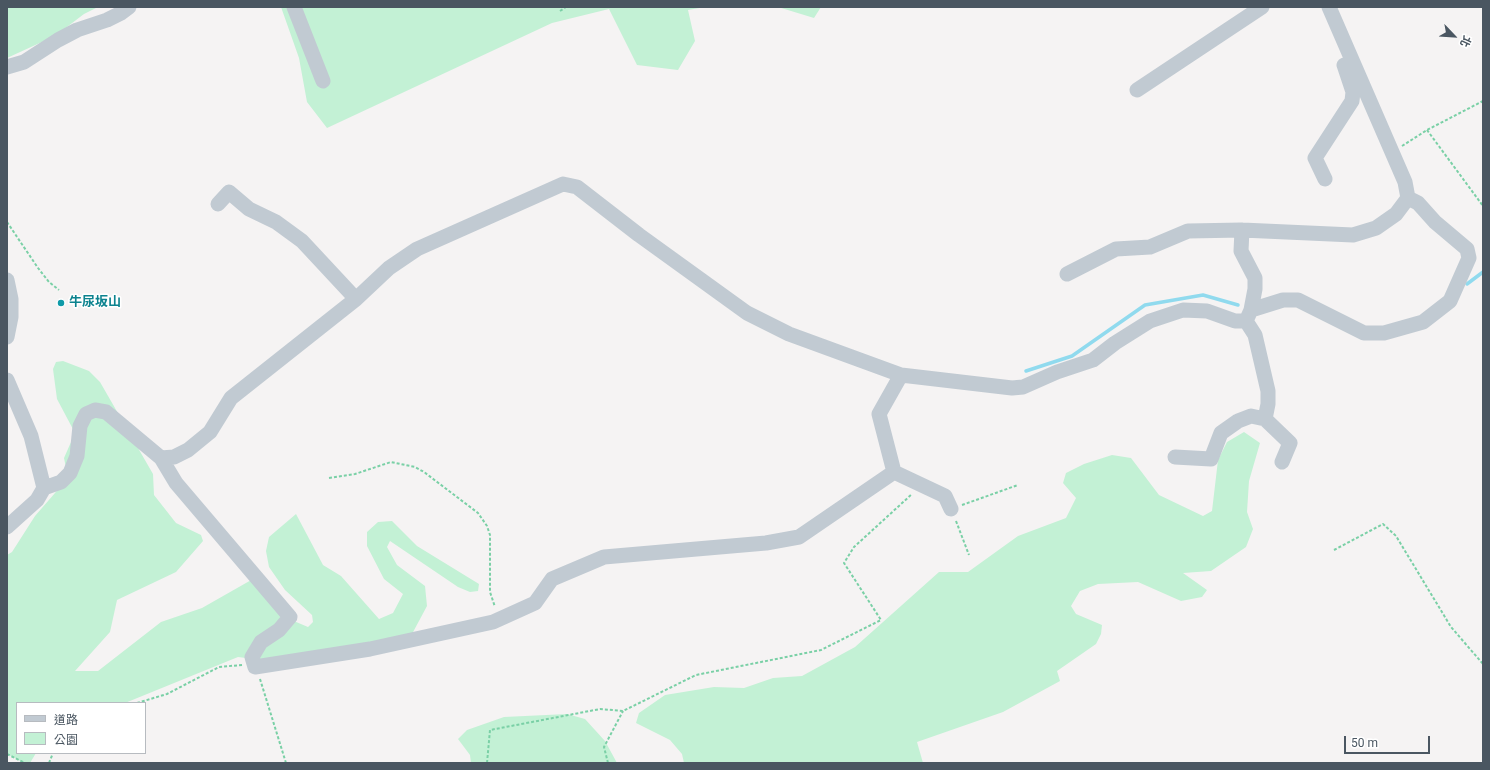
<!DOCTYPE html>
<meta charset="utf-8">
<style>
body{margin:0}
#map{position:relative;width:1490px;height:770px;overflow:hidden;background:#f5f3f3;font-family:Roboto,"Noto Sans TC",sans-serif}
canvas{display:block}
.frame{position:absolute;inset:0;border:8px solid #4a5661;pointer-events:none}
.legend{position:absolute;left:16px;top:702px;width:130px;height:52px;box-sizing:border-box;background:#fff;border:1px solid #b7bbc0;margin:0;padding:5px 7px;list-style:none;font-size:12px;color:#4a5661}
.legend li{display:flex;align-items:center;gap:8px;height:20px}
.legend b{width:20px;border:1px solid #b7bbc0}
.north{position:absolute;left:1434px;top:16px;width:40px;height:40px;-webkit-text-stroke:3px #fff;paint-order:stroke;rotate:115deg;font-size:11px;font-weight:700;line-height:16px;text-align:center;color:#4a5661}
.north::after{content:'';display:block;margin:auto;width:14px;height:18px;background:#4a5661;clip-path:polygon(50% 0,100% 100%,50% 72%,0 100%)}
.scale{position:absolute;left:1344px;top:736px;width:86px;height:18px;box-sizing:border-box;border:2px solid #4a5661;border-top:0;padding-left:5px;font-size:12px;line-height:14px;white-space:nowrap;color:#4a5661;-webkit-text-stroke:3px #fff;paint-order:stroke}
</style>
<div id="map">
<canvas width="1490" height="770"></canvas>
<div class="frame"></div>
<ul class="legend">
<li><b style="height:5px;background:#c1cad2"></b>道路</li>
<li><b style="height:11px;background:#c3f1d5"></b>公園</li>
</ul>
<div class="north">北</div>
<div class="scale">50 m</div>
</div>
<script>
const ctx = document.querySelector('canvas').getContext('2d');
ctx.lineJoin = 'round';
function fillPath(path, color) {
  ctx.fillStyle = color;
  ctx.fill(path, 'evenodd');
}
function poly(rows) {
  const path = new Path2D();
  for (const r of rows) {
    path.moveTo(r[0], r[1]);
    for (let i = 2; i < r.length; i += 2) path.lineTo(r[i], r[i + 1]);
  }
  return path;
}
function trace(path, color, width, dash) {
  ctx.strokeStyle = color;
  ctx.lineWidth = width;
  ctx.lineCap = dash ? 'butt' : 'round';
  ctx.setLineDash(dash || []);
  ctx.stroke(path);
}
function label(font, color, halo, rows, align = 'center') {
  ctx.font = font + ' Roboto,"Noto Sans TC",sans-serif';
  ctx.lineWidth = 3;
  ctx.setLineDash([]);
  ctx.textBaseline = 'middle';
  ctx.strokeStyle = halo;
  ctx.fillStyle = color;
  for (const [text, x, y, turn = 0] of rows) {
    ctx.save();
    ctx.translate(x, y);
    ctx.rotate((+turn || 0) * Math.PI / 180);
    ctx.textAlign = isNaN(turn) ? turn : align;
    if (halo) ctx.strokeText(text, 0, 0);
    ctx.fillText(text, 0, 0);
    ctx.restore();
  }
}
fillPath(poly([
 [7,7,98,7,84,14,55,36,7,58],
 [281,7,705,7,688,10,695,41,678,70,637,65,609,9,552,23,327,128,307,102,299,58],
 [778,7,821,7,814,18],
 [63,361,89,371,100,382,153,474,154,495,176,523,201,535,203,541,176,572,117,600,110,632,75,671,98,671,161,622,202,608,253,579,282,616,308,627,313,622,312,615,285,590,269,567,266,551,269,537,296,514,323,565,341,576,379,619,393,613,403,594,384,579,367,546,367,532,378,522,392,521,417,546,479,584,478,591,470,592,458,587,390,541,387,547,397,565,425,586,427,606,412,634,278,662,238,657,125,703,17,703,17,753,36,753,30,763,24,763,7,754,7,555,12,552,35,516,68,478,64,458,75,433,57,399,53,369,56,362],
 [1244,432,1260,443,1249,481,1247,512,1253,529,1246,547,1211,571,1183,573,1207,590,1202,597,1181,601,1138,582,1098,584,1080,591,1071,606,1076,614,1102,625,1101,634,1096,644,1057,671,1060,681,1003,712,917,742,923,763,684,763,682,754,670,740,636,723,639,713,665,695,714,687,744,688,773,678,802,676,855,647,939,572,968,572,1018,536,1066,518,1076,498,1063,483,1066,473,1084,464,1112,455,1131,458,1159,495,1203,516,1212,511,1218,460,1227,442],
 [567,714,585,719,605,741,617,763,471,763,470,755,458,739,467,730,504,717]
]), '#c3f1d5');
trace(poly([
 [1467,284,1483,272],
 [1026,371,1072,356,1145,305,1203,295,1238,305]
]), '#90daee', 3.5);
trace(poly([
 [560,11,566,7],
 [1427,130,1483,206],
 [1402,146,1427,130,1483,101],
 [7,222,38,268,49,282,59,290],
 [329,478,355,474,391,462,415,467,424,472,478,513,487,526,490,535,490,592,495,607],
 [962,505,1018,485],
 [956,521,969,555],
 [1334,550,1383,524,1396,536,1451,627,1483,664],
 [260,679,286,763],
 [137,703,167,694,219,667,242,665],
 [7,754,25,763],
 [49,763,53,753],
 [487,763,490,730,600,709,623,711,696,675,821,650,881,620,844,563,854,547,912,494],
 [608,763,604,747,623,711]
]), '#7ad0a6', 2, [3, 2]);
trace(poly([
 [294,7,323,81],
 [7,67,24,62,58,40,77,30,107,20,121,13,129,7],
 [1137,90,1262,7],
 [1325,179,1315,158,1352,101,1353,92,1344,65],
 [218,204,229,192,249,209,276,222,302,241,356,299],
 [1067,274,1116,249,1150,247,1188,231,1242,230,1353,235,1376,228,1396,214,1408,198,1405,182,1329,7],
 [7,280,11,299,11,317,7,337],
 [1251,310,1283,300,1298,300,1364,333,1384,333,1423,322,1450,301,1469,258,1467,249,1435,222,1418,203,1408,198],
 [901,375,879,414,894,472,945,496,951,509],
 [7,380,31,436,44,488,37,500,7,527],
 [1265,419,1290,443,1282,462],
 [1175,457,1211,459,1221,433,1238,421,1251,416,1265,419,1268,404,1268,391,1255,335,1246,321],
 [161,458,176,483,290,617,279,630,261,642,252,657,255,667,370,649,493,622,535,603,552,579,604,557,766,543,799,537,894,472],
 [44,488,61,482,70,473,77,456,80,426,86,414,95,410,106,412,161,458,174,457,188,450,210,432,231,398,356,299,389,268,417,249,563,184,577,187,639,235,747,313,789,334,901,375,1012,388,1023,387,1057,372,1093,360,1115,343,1150,321,1183,310,1207,311,1235,321,1246,321,1251,310,1255,289,1255,278,1241,251,1242,230]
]), '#c1cad2', 15);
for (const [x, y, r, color] of [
 [61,303,4,"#0f9aa8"]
]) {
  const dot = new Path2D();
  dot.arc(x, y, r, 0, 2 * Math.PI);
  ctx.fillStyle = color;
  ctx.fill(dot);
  trace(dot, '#fff', 1.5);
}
label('bold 13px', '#0d838f', '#fff', [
 ["牛尿坂山",69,303]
], 'left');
</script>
